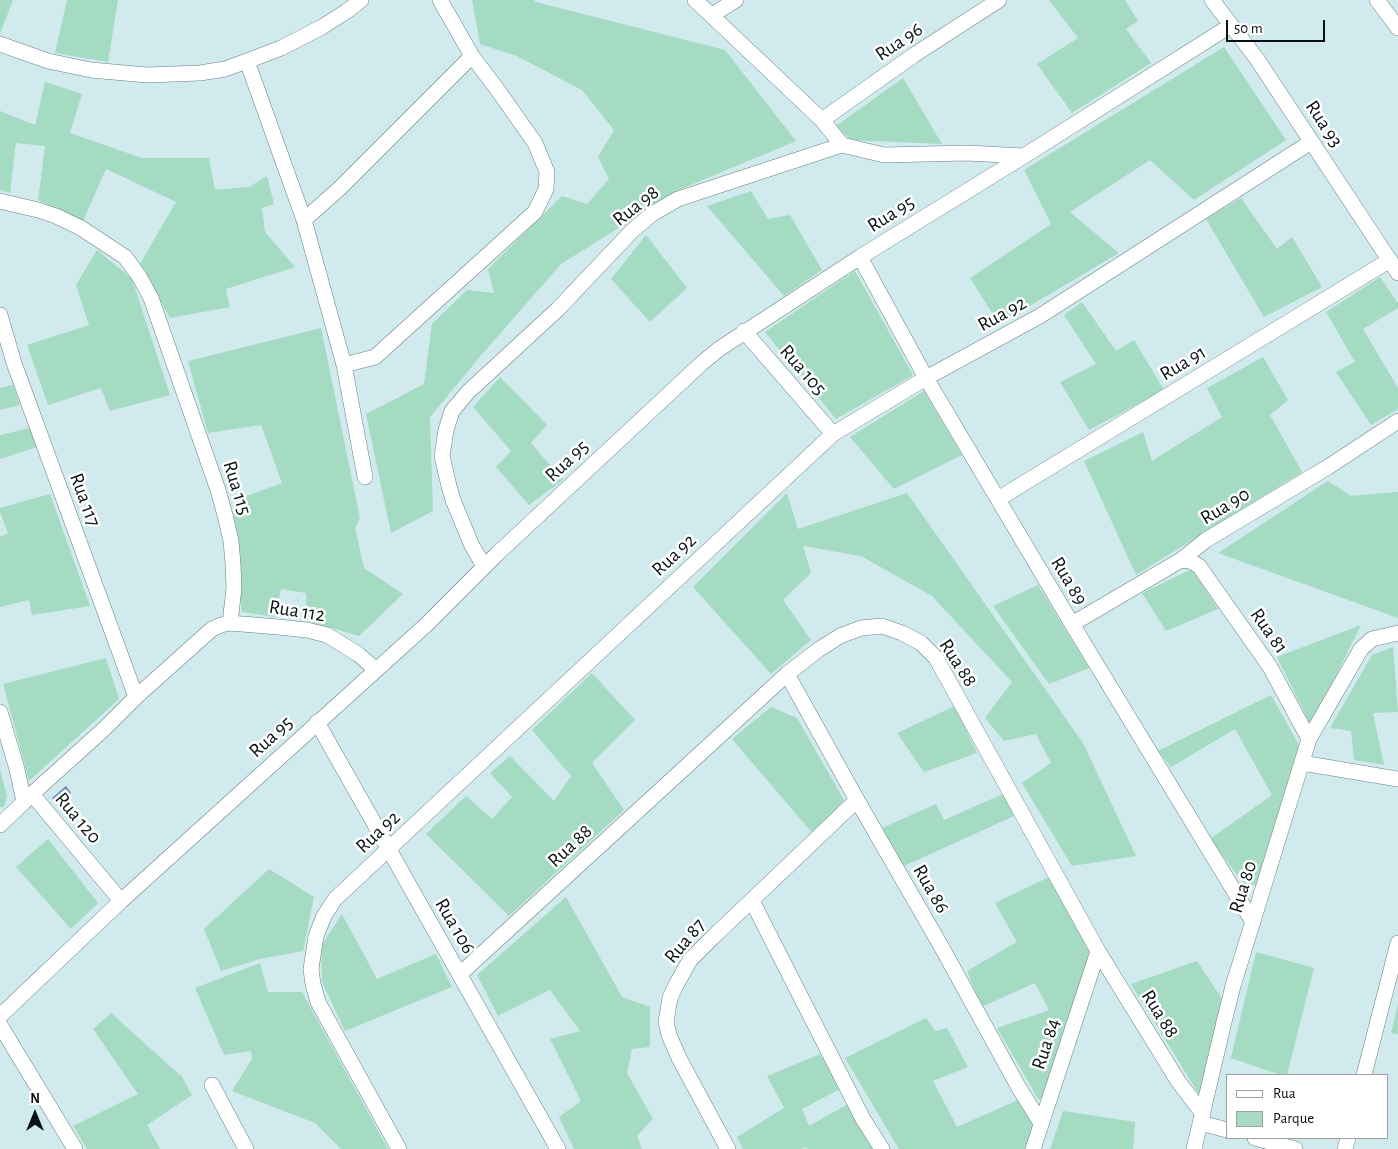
<!DOCTYPE html>
<style>
body{margin:0}
#map{position:relative;width:1398px;height:1149px;overflow:hidden;background:#d0eaee;font-family:"Alegreya Sans",sans-serif}
canvas{display:block}
.legend{position:absolute;left:1226px;top:1074px;width:162px;height:65px;box-sizing:border-box;background:#fff;border:1px solid #9da0a1;margin:0;padding:6px 9px;list-style:none;font-size:15px;color:#091213}
.legend li{display:flex;align-items:center;gap:10px;height:25px}
.legend b{width:25px;border:1px solid #9da0a1}
.north{position:absolute;left:10px;top:1089px;width:50px;height:50px;-webkit-text-stroke:4px #fff;paint-order:stroke;rotate:0deg;font-size:14px;font-weight:700;line-height:20px;text-align:center;color:#091213}
.north::after{content:'';display:block;margin:auto;width:18px;height:22px;background:#091213;clip-path:polygon(50% 0,100% 100%,50% 72%,0 100%)}
.scale{position:absolute;left:1226px;top:20px;width:99px;height:22px;box-sizing:border-box;border:2px solid #091213;border-top:0;padding-left:6px;font-size:15px;line-height:18px;white-space:nowrap;color:#091213;-webkit-text-stroke:4px #fff;paint-order:stroke}
</style>
<div id="map">
<canvas width="1398" height="1149"></canvas>
<ul class="legend">
<li><b style="height:6px;background:#fff"></b>Rua</li>
<li><b style="height:14px;background:#a4dbc2"></b>Parque</li>
</ul>
<div class="north">N</div>
<div class="scale">50 m</div>
</div>
<script>
const ctx = document.querySelector('canvas').getContext('2d');
ctx.lineJoin = 'round';
function fillPath(path, color) {
  ctx.fillStyle = color;
  ctx.fill(path, 'evenodd');
}
function poly(rows) {
  const path = new Path2D();
  for (const r of rows) {
    path.moveTo(r[0], r[1]);
    for (let i = 2; i < r.length; i += 2) path.lineTo(r[i], r[i + 1]);
  }
  return path;
}
function trace(path, color, width, dash) {
  ctx.strokeStyle = color;
  ctx.lineWidth = width;
  ctx.lineCap = dash ? 'butt' : 'round';
  ctx.setLineDash(dash || []);
  ctx.stroke(path);
}
function label(font, color, halo, rows, align = 'center') {
  ctx.font = font + ' "Alegreya Sans",sans-serif';
  ctx.lineWidth = 5;
  ctx.setLineDash([]);
  ctx.textBaseline = 'middle';
  ctx.strokeStyle = halo;
  ctx.fillStyle = color;
  for (const [text, x, y, turn = 0] of rows) {
    ctx.save();
    ctx.translate(x, y);
    ctx.rotate((+turn || 0) * Math.PI / 180);
    ctx.textAlign = isNaN(turn) ? turn : align;
    if (halo) ctx.strokeText(text, 0, 0);
    ctx.fillText(text, 0, 0);
    ctx.restore();
  }
}
fillPath(poly([
 [0,0,13,0,0,34],
 [67,0,118,0,108,62,55,53],
 [472,0,534,0,536,2,725,50,796,141,681,189,561,264,483,353,430,417,433,511,391,533,366,414,424,384,432,324,467,290,494,293,488,269,562,196,587,204,609,179,598,157,614,130,582,90,517,56,480,44],
 [1049,0,1125,0,1138,21,1126,29,1151,63,1072,113,1037,64,1078,38],
 [1224,47,1286,140,1194,200,1150,160,1070,212,1119,253,999,324,970,278,1051,224,1024,170],
 [903,78,942,144,851,140,836,126],
 [45,82,82,94,70,133,142,158,209,158,215,190,249,187,267,176,274,204,262,208,265,232,295,267,226,289,230,307,170,318,140,264,176,202,106,169,83,221,38,200,45,146,16,143,10,193,0,190,0,111,35,125],
 [751,191,768,219,790,215,822,270,784,296,707,206],
 [1241,198,1277,249,1292,237,1322,287,1264,317,1206,219],
 [646,235,687,288,650,322,611,279],
 [97,250,132,279,170,395,110,411,101,388,48,405,27,345,89,325,76,285],
 [855,271,913,375,836,419,765,332],
 [1380,277,1398,303,1398,308,1363,329,1398,388,1398,409,1371,425,1336,372,1355,362,1326,312],
 [1082,302,1116,351,1134,340,1164,390,1089,430,1060,382,1096,364,1064,315],
 [321,328,360,518,355,528,364,568,403,594,359,636,307,621,306,593,281,589,275,617,242,612,233,501,282,483,261,425,208,433,188,361],
 [1263,357,1288,400,1270,415,1302,472,1136,575,1084,461,1143,432,1152,461,1222,417,1207,388],
 [500,377,547,425,531,443,563,480,529,505,496,467,511,451,473,407],
 [13,385,20,405,0,410,0,388],
 [924,391,962,455,894,489,850,437],
 [30,428,37,447,0,459,0,435],
 [1328,481,1351,496,1398,492,1398,618,1218,553],
 [787,493,798,529,907,493,1083,743,1136,856,1072,866,1022,783,1051,763,1036,734,1004,741,985,718,1012,682,932,596,861,556,803,546,811,573,783,600,811,640,771,674,693,587],
 [50,494,90,606,32,615,29,600,0,607,0,537,8,533,0,512,0,508],
 [1192,569,1218,609,1166,631,1142,593],
 [1038,585,1089,668,1049,684,993,606],
 [1361,625,1311,726,1277,657],
 [1393,647,1398,712,1373,713,1384,765,1354,760,1351,731,1330,728,1372,655],
 [106,658,119,699,29,781,3,684],
 [592,673,635,720,592,763,624,810,509,916,426,834,466,796,492,819,512,797,490,773,510,756,554,801,571,776,532,730],
 [1271,695,1300,747,1257,885,1244,884,1210,839,1272,795,1235,729,1171,767,1158,751],
 [955,706,977,753,924,772,897,733],
 [771,707,797,718,844,800,814,835,732,739],
 [0,769,7,796,4,807,0,807],
 [1003,794,1014,816,904,866,880,829,936,804,944,820],
 [48,839,98,903,71,929,16,867],
 [269,869,314,897,303,951,260,959,221,971,204,929],
 [1049,877,1092,955,1045,1094,1039,1100,997,1028,1049,1010,1035,983,981,1007,967,971,1017,942,995,903],
 [566,897,622,997,650,1007,650,1047,632,1049,627,1073,653,1119,637,1136,642,1149,574,1149,559,1117,581,1101,550,1039,580,1031,550,990,498,1016,477,975],
 [342,914,377,979,436,954,452,987,345,1031,322,982,321,946],
 [1256,952,1314,968,1287,1075,1281,1075,1231,1058],
 [1197,961,1222,999,1200,1096,1131,984],
 [260,963,268,992,302,992,388,1149,341,1149,315,1123,232,1091,252,1059,251,1051,224,1055,195,988],
 [1398,1003,1398,1034,1391,1033],
 [111,1013,182,1077,192,1095,147,1125,160,1149,87,1149,73,1126,138,1094,93,1029],
 [926,1018,935,1031,947,1028,968,1067,933,1081,957,1127,1018,1100,1033,1125,1025,1149,899,1149,845,1058],
 [820,1054,840,1089,802,1109,809,1126,848,1104,874,1149,808,1149,806,1147,801,1149,743,1149,737,1137,784,1108,767,1076],
 [1063,1111,1135,1122,1133,1149,1050,1149]
]), '#a4dbc2');
fillPath(poly([
 [66,786,71,793,57,805,52,798]
]), '#628db9');
const minor = poly([
 [695,0,822,120,842,145],
 [1212,0,1257,59,1398,273],
 [1377,0,1398,28],
 [712,15,736,0],
 [0,44,48,61,91,70,147,75,200,73,225,69,247,61,281,48,322,27,347,11,361,0],
 [247,61,304,220,344,365,365,477],
 [822,120,914,55,999,0],
 [842,145,884,155,967,153,1024,156],
 [0,201,38,210,56,216,81,228,125,257,139,276,151,298,218,490,225,515,231,541,233,564,234,588,230,623],
 [304,220,340,188,472,56],
 [860,257,926,378,1072,624,1253,922],
 [0,315,14,363,136,697],
 [744,331,833,434],
 [344,365,375,357,535,212,546,189,547,172,535,143,497,89,472,56,440,0],
 [998,499,1390,260],
 [1181,560,1190,561,1199,566,1270,667,1309,739],
 [484,566,472,546,453,500,449,486,442,456,446,430,452,411,468,392,557,310,632,231,652,214,678,199,842,145],
 [1072,624,1181,560,1206,540,1328,467,1398,421],
 [787,674,857,800,941,946,1019,1088,1041,1123],
 [0,712,17,769,24,802,32,794,121,901],
 [317,722,558,1149],
 [1302,763,1398,779],
 [32,794,104,729,136,697,212,629,221,625,230,623,278,627,307,630,327,635,358,654,376,670],
 [0,825,24,802],
 [752,901,863,1119,882,1149],
 [460,974,787,674,818,650,840,636,861,628,882,626,902,633,921,643,936,658,1098,951,1178,1081,1203,1114],
 [0,1016,121,901,426,625,497,554,702,363,719,349,860,257,1024,156,1230,26],
 [0,1025,75,1149],
 [1364,1075,1398,943],
 [212,1085,246,1149],
 [1201,1123,1227,1130],
 [1255,1138,1295,1149],
 [399,1149,318,1002,313,984,311,969,316,936,324,916,335,899,833,434,926,378,1040,316,1311,142],
 [728,1149,679,1058,669,1035,666,1022,670,998,676,985,690,960,712,938,857,800],
 [1033,1149,1098,951],
 [1194,1149,1224,1022,1233,986,1309,739,1361,649,1372,639,1398,633],
 [1345,1149,1348,1138]
]);
trace(minor, '#688084', 16);
trace(minor, '#fff', 15);
label('20px', '#091213', '#fff', [
 ["Rua 96",899,42,-34],
 ["Rua 93",1324,124,57],
 ["Rua 98",636,206,-38],
 ["Rua 95",891,214,-32],
 ["Rua 92",1002,314,-29],
 ["Rua 91",1183,363,-31],
 ["Rua 105",803,370,49],
 ["Rua 95",567,461,-43],
 ["Rua 115",237,488,73],
 ["Rua 117",85,500,70],
 ["Rua 90",1225,506,-31],
 ["Rua 92",674,555,-43],
 ["Rua 89",1069,581,59],
 ["Rua 112",297,611,9],
 ["Rua 81",1269,631,55],
 ["Rua 88",958,663,57],
 ["Rua 95",271,737,-42],
 ["Rua 120",78,818,50],
 ["Rua 92",378,832,-43],
 ["Rua 88",570,846,-43],
 ["Rua 80",1243,887,-73],
 ["Rua 86",931,889,60],
 ["Rua 106",455,926,60],
 ["Rua 87",685,941,-50],
 ["Rua 88",1160,1014,58],
 ["Rua 84",1046,1044,-72]
]);
</script>
